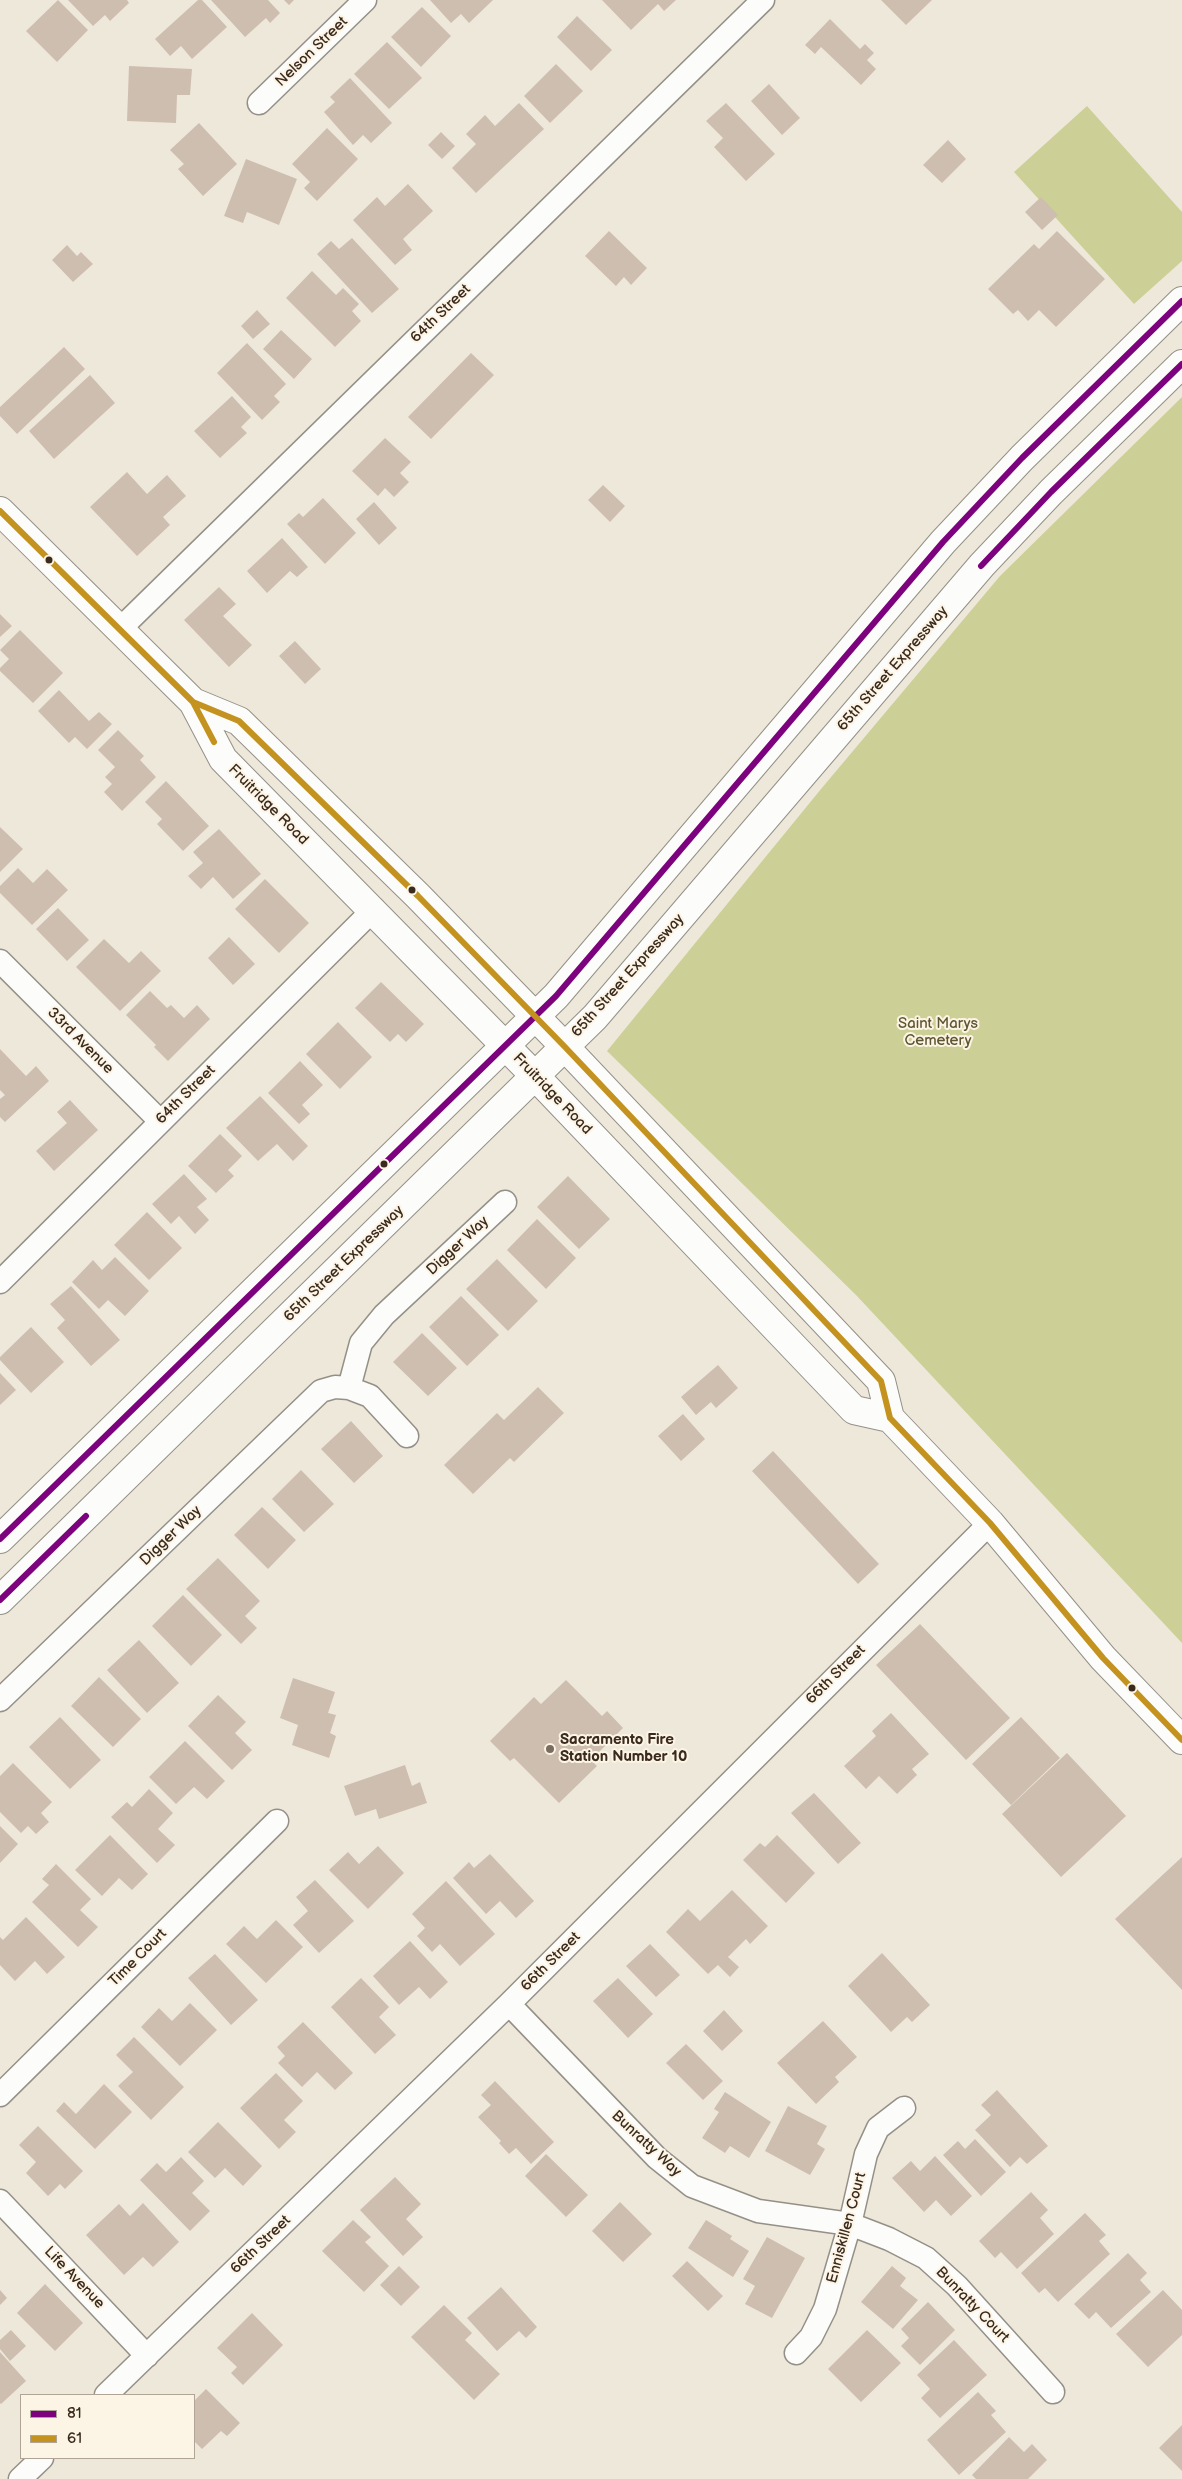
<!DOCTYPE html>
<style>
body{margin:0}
#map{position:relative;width:1182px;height:2479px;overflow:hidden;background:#eee8db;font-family:"Balsamiq Sans",sans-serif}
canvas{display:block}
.legend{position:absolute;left:20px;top:2394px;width:175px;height:65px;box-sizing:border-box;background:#fcf5e5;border:1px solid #afa495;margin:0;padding:6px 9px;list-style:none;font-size:15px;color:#3b2a1e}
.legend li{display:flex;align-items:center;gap:10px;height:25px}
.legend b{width:25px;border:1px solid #afa495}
</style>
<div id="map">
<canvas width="1182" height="2479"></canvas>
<ul class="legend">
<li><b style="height:6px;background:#7c027e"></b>81</li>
<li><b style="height:6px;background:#c4921e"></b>61</li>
</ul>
</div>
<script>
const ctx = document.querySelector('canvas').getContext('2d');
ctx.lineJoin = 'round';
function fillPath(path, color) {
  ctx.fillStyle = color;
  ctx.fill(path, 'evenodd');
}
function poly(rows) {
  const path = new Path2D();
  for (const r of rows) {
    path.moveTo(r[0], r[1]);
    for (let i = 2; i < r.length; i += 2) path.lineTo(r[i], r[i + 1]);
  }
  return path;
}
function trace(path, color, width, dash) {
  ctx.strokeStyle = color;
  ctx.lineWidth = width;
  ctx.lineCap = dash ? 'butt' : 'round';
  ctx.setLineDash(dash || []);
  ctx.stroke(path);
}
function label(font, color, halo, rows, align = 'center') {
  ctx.font = font + ' "Balsamiq Sans",sans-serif';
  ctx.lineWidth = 4;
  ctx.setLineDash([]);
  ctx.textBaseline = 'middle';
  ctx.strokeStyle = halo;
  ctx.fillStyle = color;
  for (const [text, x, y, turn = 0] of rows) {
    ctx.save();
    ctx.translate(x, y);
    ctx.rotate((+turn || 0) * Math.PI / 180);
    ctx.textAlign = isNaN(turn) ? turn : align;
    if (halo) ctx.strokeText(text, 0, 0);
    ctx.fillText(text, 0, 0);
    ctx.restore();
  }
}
fillPath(poly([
 [1087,106,1182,212,1182,261,1134,304,1014,172],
 [1182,397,1182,1643,856,1295,607,1051,821,789,1000,576]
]), '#ccd097');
fillPath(poly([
 [58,0,88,30,57,62,26,31],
 [68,0,127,0,129,3,110,21,105,15,93,26],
 [198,0,202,0,227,27,192,59,181,46,170,56,155,39],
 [211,0,268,0,280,13,270,23,266,18,245,37],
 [284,0,294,0,289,5],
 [430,0,493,0,469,23,461,14,451,23],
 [602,0,676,0,664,11,658,4,631,30],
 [881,0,932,0,906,25],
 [422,7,451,36,421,67,391,37],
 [577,16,612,50,591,71,557,37],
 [830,19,860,49,865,44,874,53,867,60,876,69,861,85,821,47,815,54,805,45],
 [387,42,422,78,389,109,354,74],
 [556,64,583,91,550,123,524,96],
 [129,66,192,69,190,95,177,95,176,123,127,121],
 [350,78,392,123,371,143,363,135,353,145,324,112,335,102,330,97],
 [769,84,800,118,782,135,751,101],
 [519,103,544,129,476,193,452,168,476,144,466,134,485,115,495,126],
 [726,103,775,154,746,181,714,147,723,138,706,121],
 [199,123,237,164,203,196,178,169,184,164,170,150],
 [327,128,358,159,317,201,304,188,310,182,292,164],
 [441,132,455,146,442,159,428,145],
 [948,140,966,159,942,183,923,165],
 [246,159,297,179,279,225,247,212,243,223,224,216],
 [408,184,433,211,403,239,412,250,395,265,353,220,377,197,385,206],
 [1041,197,1058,215,1042,230,1025,212],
 [609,231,647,268,631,285,624,277,616,286,585,256],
 [1057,231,1105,279,1056,327,1039,310,1028,321,1018,310,1013,314,988,289,1034,244,1039,249],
 [352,238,399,289,372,313,317,254,331,241,339,249],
 [67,245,77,256,81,252,93,264,73,282,52,260],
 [312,271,336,295,343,288,359,304,352,311,361,321,335,347,286,298],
 [257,310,270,324,253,339,241,326],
 [281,330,312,359,294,379,263,349],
 [247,343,286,384,274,396,280,402,262,420,217,373],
 [64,347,85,369,17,434,0,416,0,407],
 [471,353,494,375,431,439,408,417],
 [90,375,115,403,54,459,29,431],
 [232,396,251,417,241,427,247,433,220,458,194,431],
 [385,438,411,462,400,473,409,482,394,497,385,488,378,496,352,471],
 [127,472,147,494,167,475,186,496,163,517,170,525,137,556,90,507],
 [603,485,625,506,610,522,588,500],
 [323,498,356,533,325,564,287,524,299,513,303,517],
 [374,502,397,528,379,545,356,519],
 [282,538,308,567,297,577,290,571,267,593,247,571],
 [219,587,236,604,223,616,252,645,229,667,184,620],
 [0,614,12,626,0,637],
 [20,630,63,673,33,703,0,671,0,668,9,659,0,650],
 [295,641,321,669,305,684,279,656],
 [59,690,89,721,99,712,112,724,87,749,75,737,69,743,38,711],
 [118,730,144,756,140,760,156,777,122,811,104,792,112,784,105,777,115,767,98,750],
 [166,781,209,826,183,851,157,824,162,819,145,802],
 [0,827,23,849,0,872],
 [219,829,261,874,233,899,213,877,201,889,188,876,203,863,193,852],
 [18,868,33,883,47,869,68,890,32,925,0,893,0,886],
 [265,879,309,923,279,953,235,909],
 [58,908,89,940,67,961,36,929],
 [229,937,255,964,233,985,208,958],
 [104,939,129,963,141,951,161,971,120,1011,76,967],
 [381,982,424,1024,406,1042,398,1034,390,1042,355,1008],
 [150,991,167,1008,171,1005,184,1018,197,1005,210,1019,168,1061,154,1047,156,1045,126,1015],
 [338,1022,372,1057,340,1089,306,1054],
 [0,1049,26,1076,36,1066,49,1081,5,1122,0,1117,0,1099,5,1095,0,1090],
 [300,1061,323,1085,302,1105,310,1114,299,1124,268,1093],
 [260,1096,308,1146,293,1161,277,1144,258,1161,226,1128],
 [70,1100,98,1130,54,1171,36,1151,67,1123,57,1112],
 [220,1134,242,1156,228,1170,234,1176,216,1193,188,1166],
 [184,1174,207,1199,197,1207,209,1220,195,1234,179,1216,171,1224,152,1204],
 [568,1176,610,1219,579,1249,537,1207],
 [147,1212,182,1248,149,1280,114,1245],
 [537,1219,576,1258,546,1289,507,1250],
 [115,1257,149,1291,125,1316,108,1300,99,1309,72,1282,93,1260,102,1270],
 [497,1259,538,1301,508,1331,466,1289],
 [71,1286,120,1340,91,1366,57,1328,65,1320,50,1304],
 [461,1296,499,1335,467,1366,429,1327],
 [31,1327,64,1362,31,1393,0,1360,0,1357],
 [422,1333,457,1368,428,1396,393,1362],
 [718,1365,738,1388,716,1408,711,1402,696,1415,681,1397],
 [0,1373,16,1390,0,1405],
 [538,1387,564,1413,514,1462,510,1458,473,1494,444,1465,497,1413,504,1420],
 [683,1414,705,1439,681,1461,658,1436],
 [351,1421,383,1456,354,1483,321,1449],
 [773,1451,879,1564,858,1584,752,1471],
 [301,1470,334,1504,304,1532,272,1499],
 [262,1507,296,1540,268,1569,234,1535],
 [218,1558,260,1601,245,1616,257,1628,241,1644,186,1589],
 [183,1595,222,1635,191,1666,152,1626],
 [920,1624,1010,1718,966,1760,876,1665],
 [139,1640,179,1683,147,1713,107,1670],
 [99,1677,141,1719,113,1747,71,1706],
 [293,1678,335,1692,328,1713,336,1715,330,1733,336,1736,329,1758,292,1745,298,1725,280,1718],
 [566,1680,602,1716,607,1711,623,1728,591,1760,597,1766,559,1803,514,1758,510,1761,490,1741,534,1697,541,1704],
 [218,1695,246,1722,235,1733,252,1750,232,1770,188,1726],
 [891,1713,929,1754,912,1769,917,1775,897,1794,879,1776,866,1789,844,1766,876,1736,872,1731],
 [60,1717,101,1760,70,1789,29,1747],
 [1021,1717,1060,1758,1011,1805,972,1764],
 [185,1741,225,1781,207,1799,194,1787,176,1804,149,1777],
 [1067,1753,1126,1816,1061,1877,1002,1814],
 [13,1763,52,1802,41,1813,49,1822,36,1834,28,1826,21,1833,0,1812,0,1776],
 [405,1765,412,1786,420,1782,427,1803,379,1819,376,1809,355,1816,344,1786],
 [149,1789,173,1813,158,1829,175,1845,157,1863,111,1817,127,1802,132,1807],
 [814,1793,861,1843,838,1864,791,1813],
 [0,1826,18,1844,0,1863],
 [110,1835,148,1874,132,1890,119,1878,102,1896,75,1870],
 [777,1835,815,1873,786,1903,743,1860,760,1843,765,1847],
 [378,1846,404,1873,368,1909,329,1870,348,1852,359,1864],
 [490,1854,534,1901,516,1918,500,1901,486,1914,453,1878,469,1862,474,1868],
 [1182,1857,1182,1990,1115,1919],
 [56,1864,91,1899,80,1910,98,1927,78,1947,32,1902,49,1885,42,1879],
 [315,1880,354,1921,319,1953,293,1925,308,1911,296,1897],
 [446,1881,495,1934,460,1966,440,1944,432,1952,417,1936,425,1928,412,1914],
 [732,1890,768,1926,750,1944,746,1939,728,1957,739,1967,730,1977,718,1965,708,1974,666,1932,688,1909,700,1921],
 [26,1917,65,1957,47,1974,35,1961,15,1981,0,1965,0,1937,3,1940],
 [276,1920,303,1947,266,1983,226,1944,244,1926,257,1939],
 [410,1941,448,1982,430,1999,419,1987,399,2005,373,1976],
 [650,1944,680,1975,656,1997,626,1966],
 [882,1953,930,2005,912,2022,907,2017,891,2032,848,1986],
 [215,1954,258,2000,231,2025,188,1978],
 [361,1978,389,2007,379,2017,396,2035,375,2054,331,2007],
 [618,1978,653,2014,628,2038,593,2001],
 [190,2003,217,2030,180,2066,141,2027,159,2008,172,2021],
 [724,2010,743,2031,722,2051,703,2031],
 [823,2021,857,2057,835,2077,839,2082,816,2104,777,2063],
 [303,2022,353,2073,335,2090,317,2072,302,2087,278,2063,285,2056,277,2047],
 [134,2037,184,2087,151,2120,118,2086,133,2072,116,2055],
 [686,2044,723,2081,703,2100,666,2063],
 [276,2073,303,2101,284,2120,296,2132,279,2149,240,2108],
 [495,2081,554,2142,531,2164,516,2148,509,2154,499,2143,501,2141,478,2117,491,2105,481,2095],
 [104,2084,132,2112,95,2149,56,2111,64,2102,76,2114],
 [997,2090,1048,2146,1027,2164,1020,2157,1010,2167,975,2130,991,2115,981,2105],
 [725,2092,771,2122,749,2158,730,2146,725,2153,702,2138,719,2112,714,2109],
 [788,2106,827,2126,817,2144,825,2149,810,2175,765,2151],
 [218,2122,262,2166,243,2186,225,2168,215,2178,188,2152],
 [38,2126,83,2171,65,2189,60,2184,48,2196,26,2173,36,2162,19,2145],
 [975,2139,1006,2172,981,2196,943,2155,958,2141,965,2149],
 [546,2154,588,2195,566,2217,525,2176],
 [935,2156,972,2196,951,2216,936,2200,924,2212,892,2178,911,2161,920,2171],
 [181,2157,204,2181,192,2193,210,2211,190,2231,140,2180,157,2163,166,2172],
 [395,2177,421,2204,406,2219,423,2237,403,2256,360,2210],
 [1031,2192,1048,2210,1040,2218,1054,2234,1017,2269,1001,2252,995,2258,979,2241],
 [620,2202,652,2234,623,2262,592,2231],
 [143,2203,179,2242,153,2267,143,2257,124,2275,86,2235,119,2204,130,2216],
 [1085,2213,1106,2235,1099,2241,1110,2254,1058,2302,1045,2288,1039,2293,1021,2273],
 [353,2220,371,2237,365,2242,389,2266,364,2292,322,2251],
 [706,2220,732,2236,730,2239,749,2251,733,2277,688,2248],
 [767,2237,805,2258,772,2318,745,2304,755,2286,743,2279],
 [1128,2253,1147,2273,1140,2280,1151,2292,1111,2328,1096,2312,1089,2319,1074,2304],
 [687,2261,723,2296,708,2311,672,2276],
 [399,2266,420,2287,401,2306,380,2285],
 [892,2266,906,2278,900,2286,918,2300,893,2329,861,2302],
 [45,2284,83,2323,55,2351,17,2313],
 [501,2287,537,2327,526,2338,519,2331,497,2351,467,2318],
 [0,2290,7,2298,0,2305],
 [1163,2290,1182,2310,1182,2335,1148,2367,1116,2334],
 [928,2302,955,2330,920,2365,901,2346,909,2338,901,2329],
 [444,2305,472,2333,465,2340,500,2374,474,2400,411,2337],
 [252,2313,283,2345,243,2385,231,2373,237,2367,217,2348],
 [11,2330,26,2346,10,2361,0,2349,0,2340],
 [867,2330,901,2363,861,2402,828,2369],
 [954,2340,987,2375,940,2418,921,2398,930,2389,917,2375],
 [0,2352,26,2381,1,2404,0,2403],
 [206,2389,240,2423,227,2436,221,2431,202,2449,194,2441,194,2401],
 [978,2392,996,2411,991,2415,1006,2432,959,2475,927,2440],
 [1182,2425,1182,2471,1159,2448],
 [1009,2437,1024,2452,1032,2444,1047,2460,1028,2479,976,2479,972,2475]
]), '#cebeb0');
const minor = poly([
 [259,103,365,0],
 [120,629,763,0],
 [0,961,160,1121],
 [0,1282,374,909],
 [349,1388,361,1343,384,1315,505,1202],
 [0,1700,321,1391,335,1387,349,1388,370,1396,407,1436],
 [509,2004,657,2158,692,2186,758,2211,850,2224,889,2239,926,2258,957,2286,1053,2392],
 [0,2095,277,1821],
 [0,2201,147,2356],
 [796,2353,811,2337,825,2309,850,2224,866,2154,878,2128,904,2108],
 [106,2395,509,2004,990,1523],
 [20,2479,42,2458]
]);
const secondary = poly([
 [0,511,193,702,223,759,536,1077,854,1410,890,1418],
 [193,702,239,721,418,896,565,1047,881,1381,890,1418,990,1523,1103,1658,1182,1740],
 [0,1539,556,996,943,542,1022,458,1182,301],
 [0,1600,595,1017,982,565,1051,492,1182,364]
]);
trace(minor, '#959087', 25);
trace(secondary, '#959087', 30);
trace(minor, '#fcfcfa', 22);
trace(secondary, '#fcfcfa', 28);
trace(poly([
 [981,566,1051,492,1182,364],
 [0,1539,556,996,943,542,1022,458,1182,301],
 [0,1600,86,1516]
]), '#7c027e', 6);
trace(poly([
 [0,511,193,702,214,742],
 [193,702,239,721,418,896,565,1047,881,1381,890,1418,990,1523,1103,1658,1182,1740]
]), '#c4921e', 6);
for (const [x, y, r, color] of [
 [49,560,4.5,"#3b2a1e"],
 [412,890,4.5,"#3b2a1e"],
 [384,1164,4.5,"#3b2a1e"],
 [1132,1688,4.5,"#3b2a1e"],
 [550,1749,5,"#7a6c60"]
]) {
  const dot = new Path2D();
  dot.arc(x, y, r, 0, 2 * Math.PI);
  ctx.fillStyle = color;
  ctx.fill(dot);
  trace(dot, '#fcf5e5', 2);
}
label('15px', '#3b2a1e', '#fcf5e5', [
 ["Nelson Street",312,52,-44],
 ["64th Street",441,314,-44],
 ["65th Street Expressway",893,669,-49],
 ["Fruitridge Road",268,805,45],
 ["65th Street Expressway",628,976,-48],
 ["33rd Avenue",80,1041,45],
 ["Fruitridge Road",552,1094,46],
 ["64th Street",186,1095,-45],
 ["Digger Way",458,1246,-43],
 ["65th Street Expressway",344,1264,-44],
 ["Digger Way",171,1536,-44],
 ["66th Street",836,1675,-45],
 ["Time Court",138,1958,-45],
 ["66th Street",551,1962,-45],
 ["Bunratty Way",646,2144,43],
 ["Enniskillen Court",847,2228,-75],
 ["66th Street",261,2245,-44],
 ["Life Avenue",74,2278,46],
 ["Bunratty Court",972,2305,46]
]);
label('15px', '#5e5632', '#fcf5e5', [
 ["Saint Marys",938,1024],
 ["Cemetery",938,1041]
]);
label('bold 15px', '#3b2a1e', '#fcf5e5', [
 ["Sacramento Fire",560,1740],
 ["Station Number 10",560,1757]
], 'left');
</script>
